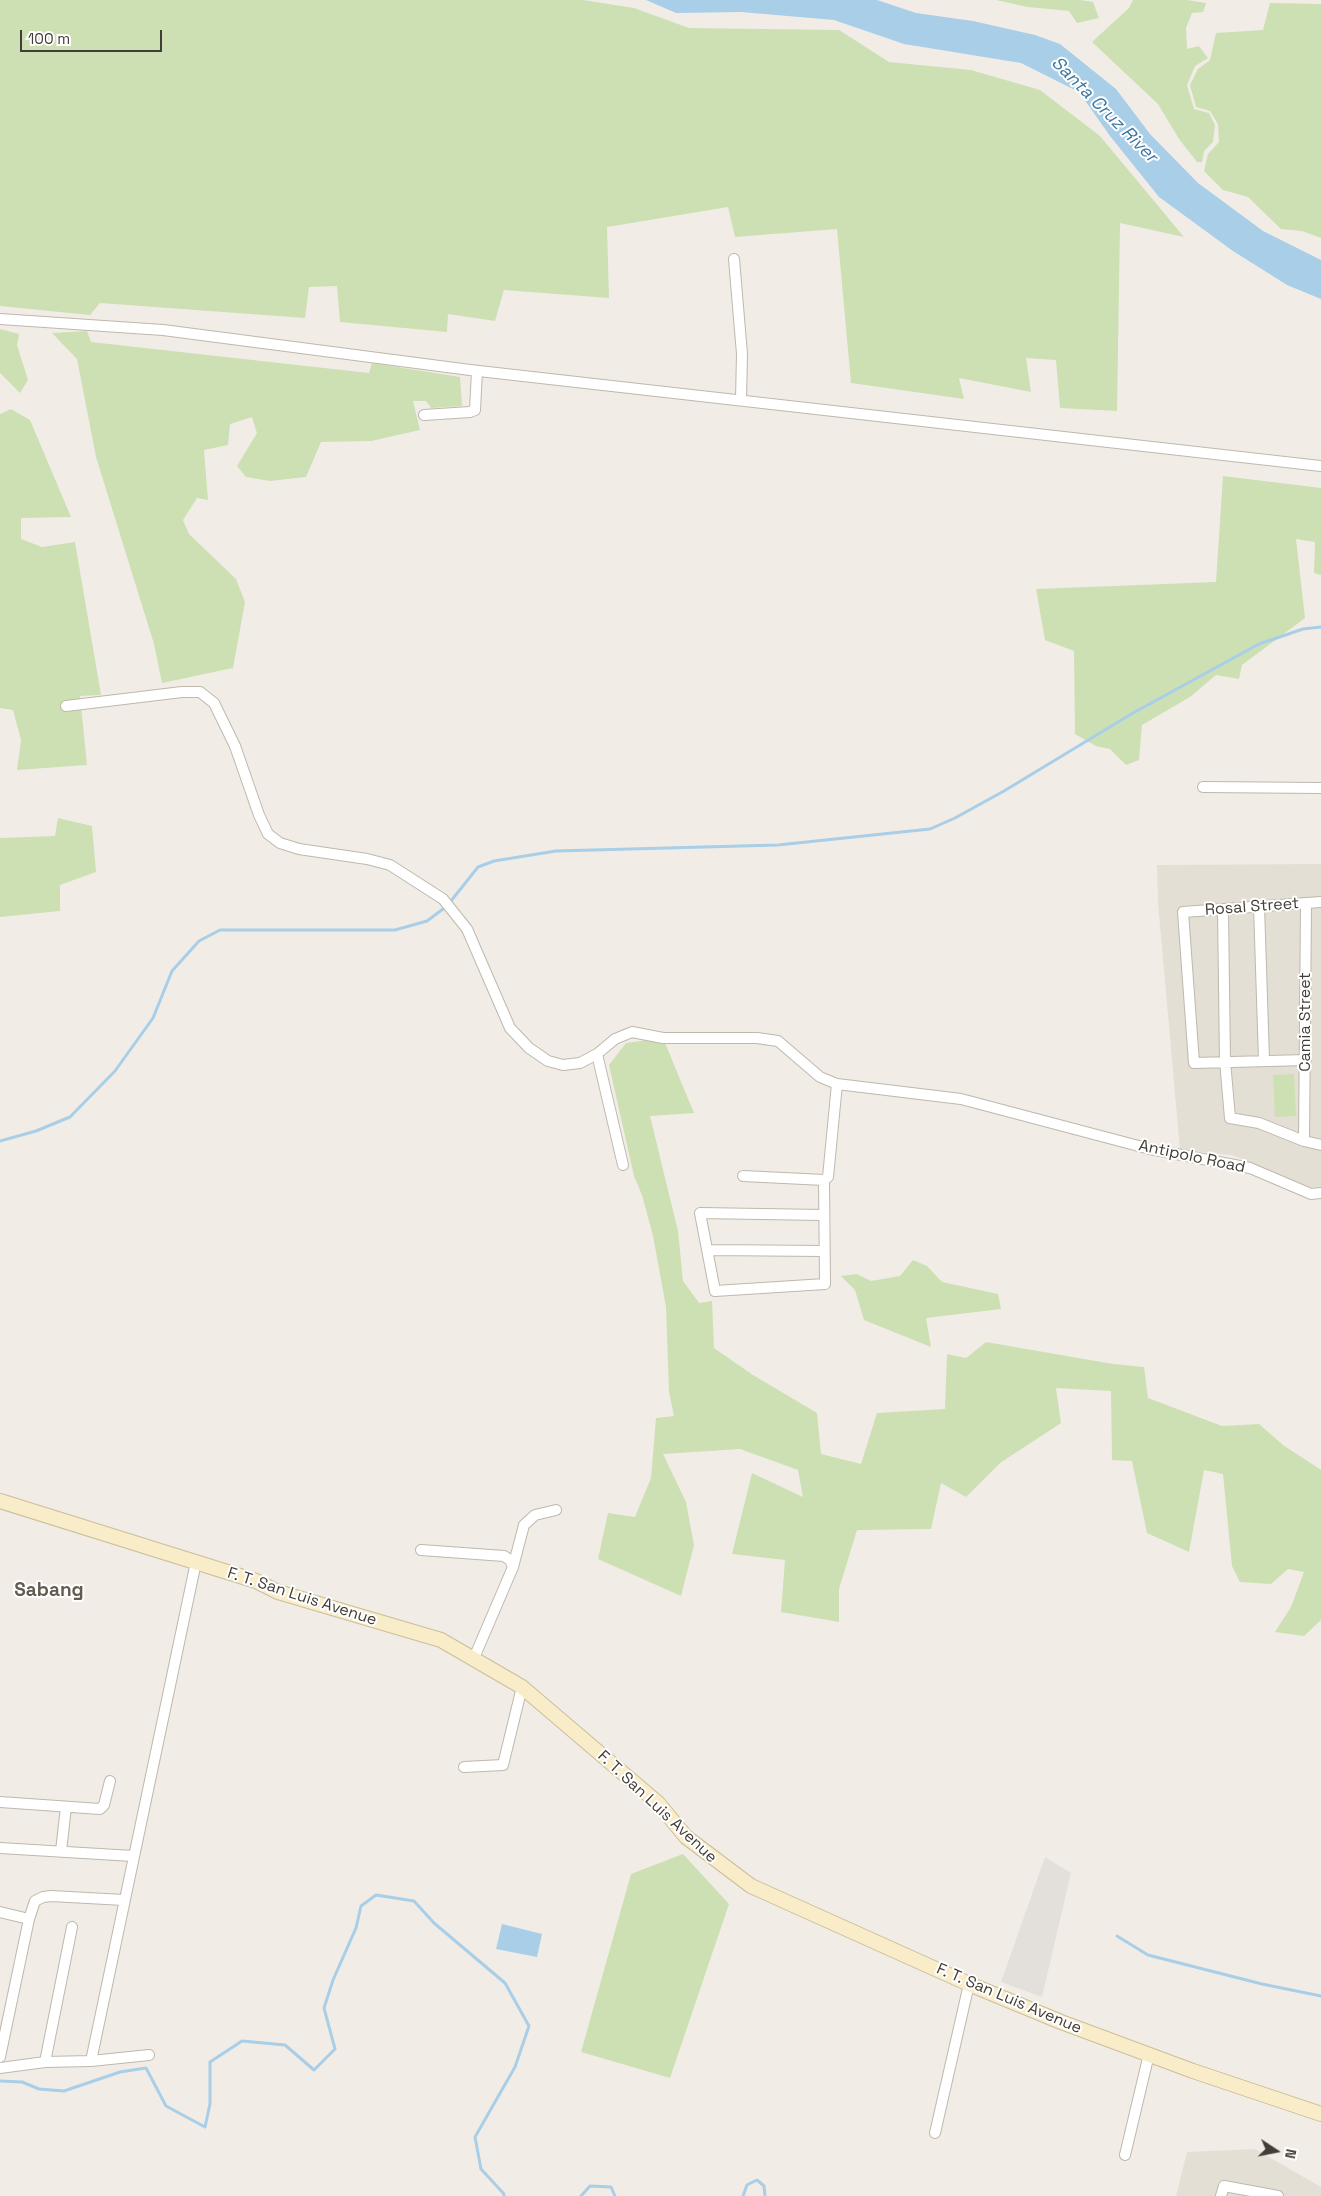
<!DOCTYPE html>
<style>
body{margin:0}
#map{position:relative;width:1321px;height:2196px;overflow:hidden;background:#f1ede6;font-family:"Space Grotesk",sans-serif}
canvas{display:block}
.north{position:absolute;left:1251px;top:2126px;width:50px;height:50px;-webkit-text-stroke:4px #fff;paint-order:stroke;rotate:101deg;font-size:14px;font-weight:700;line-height:20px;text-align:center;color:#423d36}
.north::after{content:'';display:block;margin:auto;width:18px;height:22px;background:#423d36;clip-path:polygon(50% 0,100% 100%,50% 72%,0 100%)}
.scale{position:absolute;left:20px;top:30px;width:142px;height:22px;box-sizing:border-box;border:2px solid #423d36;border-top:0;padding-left:6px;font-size:15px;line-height:18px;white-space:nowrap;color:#423d36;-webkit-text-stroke:4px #fff;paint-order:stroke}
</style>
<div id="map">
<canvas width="1321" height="2196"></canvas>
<div class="north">N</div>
<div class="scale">100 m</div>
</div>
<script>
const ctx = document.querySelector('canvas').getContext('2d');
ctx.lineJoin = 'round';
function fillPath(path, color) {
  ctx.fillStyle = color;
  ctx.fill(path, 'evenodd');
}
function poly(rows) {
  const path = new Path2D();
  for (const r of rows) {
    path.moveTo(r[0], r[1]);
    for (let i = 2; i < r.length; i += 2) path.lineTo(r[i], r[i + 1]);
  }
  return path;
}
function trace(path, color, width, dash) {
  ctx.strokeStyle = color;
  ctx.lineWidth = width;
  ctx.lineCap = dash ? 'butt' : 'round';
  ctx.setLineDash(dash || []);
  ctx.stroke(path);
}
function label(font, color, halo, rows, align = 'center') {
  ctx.font = font + ' "Space Grotesk",sans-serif';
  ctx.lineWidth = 4;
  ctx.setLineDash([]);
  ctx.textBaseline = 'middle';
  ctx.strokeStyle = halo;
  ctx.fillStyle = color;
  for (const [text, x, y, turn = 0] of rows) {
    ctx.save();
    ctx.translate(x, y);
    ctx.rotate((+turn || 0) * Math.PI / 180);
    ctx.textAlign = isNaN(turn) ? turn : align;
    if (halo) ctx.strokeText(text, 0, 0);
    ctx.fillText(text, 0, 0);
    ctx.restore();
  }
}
fillPath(poly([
 [1321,864,1321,1188,1310,1187,1232,1155,1180,1150,1158,903,1157,865],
 [1255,2149,1321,2187,1321,2196,1176,2196,1187,2152]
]), '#e4dfd5');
fillPath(poly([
 [1045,1857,1071,1873,1042,1997,1001,1982]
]), '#e3dfdb');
fillPath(poly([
 [0,0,583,0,634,8,689,28,839,30,889,62,971,70,1040,90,1100,136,1184,237,1120,223,1117,411,1060,408,1056,360,1026,358,1031,392,959,378,964,399,851,383,837,229,735,237,728,207,607,227,609,298,504,290,495,321,448,314,447,332,340,322,337,286,309,287,305,318,100,303,90,315,0,306],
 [996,0,1080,0,1093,2,1099,18,1077,23,1069,11,1028,7],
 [1133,0,1187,0,1206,3,1203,12,1192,13,1186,28,1187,49,1199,46,1208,58,1195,66,1187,85,1194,109,1209,113,1215,125,1213,142,1204,151,1202,162,1197,162,1179,139,1158,104,1092,42,1129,8],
 [1270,3,1321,4,1321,238,1302,231,1281,229,1248,197,1223,190,1204,171,1208,154,1219,142,1218,124,1210,111,1196,107,1190,85,1198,69,1210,60,1216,33,1263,30],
 [0,329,19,334,17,345,28,380,20,393,0,373],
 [87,331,91,342,369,373,372,363,460,377,462,406,431,408,426,401,413,401,420,430,371,441,321,442,306,477,270,481,246,477,237,466,257,433,252,417,230,424,228,445,204,450,208,500,197,498,183,520,189,534,236,579,245,602,233,668,162,683,154,644,96,457,77,359,52,333],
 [11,409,30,420,71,517,21,518,21,539,42,547,75,542,101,695,80,696,87,765,17,770,21,740,13,710,0,708,0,414],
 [1223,476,1321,488,1321,575,1314,573,1315,542,1296,539,1305,618,1242,665,1239,679,1216,675,1190,697,1142,725,1139,760,1126,765,1110,749,1096,746,1075,734,1074,651,1045,640,1036,589,1216,582],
 [58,818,92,826,96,872,60,885,60,911,0,917,0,838,55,836],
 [663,1038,694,1113,650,1116,678,1231,683,1281,699,1303,712,1301,714,1348,753,1375,817,1413,821,1454,861,1464,877,1413,945,1409,947,1354,966,1358,986,1342,1113,1364,1144,1367,1148,1398,1222,1426,1259,1424,1283,1445,1321,1470,1321,1620,1304,1636,1275,1632,1291,1607,1304,1572,1288,1569,1271,1584,1240,1582,1232,1566,1223,1474,1204,1470,1189,1552,1147,1533,1132,1461,1112,1460,1111,1391,1056,1388,1061,1423,1000,1463,966,1497,941,1483,931,1529,857,1530,839,1589,839,1622,781,1612,785,1560,732,1554,752,1473,803,1497,798,1470,740,1449,663,1454,686,1502,694,1545,681,1596,598,1559,608,1513,635,1517,651,1478,656,1418,674,1416,669,1392,666,1307,653,1236,642,1195,634,1176,609,1065,626,1043],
 [1294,1074,1296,1116,1275,1117,1273,1075],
 [913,1260,927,1266,942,1282,998,1294,1001,1309,926,1318,931,1347,864,1320,855,1290,841,1276,857,1274,871,1281,900,1276],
 [683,1854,729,1904,670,2078,581,2052,631,1874]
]), '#cce0b3');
fillPath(poly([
 [646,0,877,0,916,13,973,21,1035,35,1060,44,1116,89,1150,134,1198,183,1263,231,1321,260,1321,299,1287,285,1233,251,1159,197,1110,136,1079,92,1021,63,904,44,834,20,741,12,676,13],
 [502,1924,542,1934,537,1957,496,1949]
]), '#a9cee7');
trace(poly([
 [0,1141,36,1131,70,1117,115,1071,153,1018,172,971,199,941,220,930,395,930,427,921,447,906,478,867,494,861,556,851,778,845,930,829,955,818,1004,791,1133,713,1259,644,1303,629,1321,627],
 [1117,1936,1148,1955,1262,1984,1321,1996],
 [0,2081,22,2082,39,2089,64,2091,120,2072,146,2068,166,2106,205,2127,210,2104,210,2062,242,2041,285,2045,314,2070,335,2049,324,2008,333,1980,356,1928,361,1906,376,1895,414,1901,434,1923,505,1983,529,2026,515,2067,475,2137,481,2169,504,2194,504,2196],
 [581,2196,590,2186,611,2187,615,2196],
 [743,2196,747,2185,757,2180,764,2186,765,2196]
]), '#a9cee7', 3);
const minor = poly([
 [734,259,742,354,741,399],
 [0,319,163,330,470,370,1321,466],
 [424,415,470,412,475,410,477,371],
 [66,706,182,692,200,692,214,703,235,746,259,815,268,834,280,843,299,849,367,859,390,865,443,899,467,929,510,1028,529,1048,548,1061,563,1065,580,1063,597,1054,615,1039,632,1032,663,1038,757,1038,778,1041,820,1077,837,1084,961,1099,1150,1149,1250,1168,1311,1194,1321,1193],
 [1203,787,1321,788],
 [1259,906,1264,1060],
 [1223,909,1225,1061,1230,1118,1259,1123,1304,1141,1321,1145],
 [597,1054,623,1165],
 [1306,1060,1194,1063,1183,912,1321,902],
 [1304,1141,1306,903],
 [743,1176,824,1180,828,1177,837,1084],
 [823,1215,700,1213,715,1291,825,1284,824,1180],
 [707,1250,824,1251],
 [421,1550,504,1556,510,1560,513,1567,474,1658],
 [513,1567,524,1525,535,1515,556,1510],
 [464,1767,503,1765,522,1687],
 [0,1802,100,1809,104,1805,110,1781],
 [0,1848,133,1856],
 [61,1851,66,1807],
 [0,1912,29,1919],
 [0,2057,29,1919,35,1901,43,1897,51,1896,124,1900],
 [91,2061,196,1562],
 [45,2062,72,1927],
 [0,2068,45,2062,91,2061,149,2055],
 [935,2133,969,1984],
 [1125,2155,1149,2054],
 [1221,2196,1224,2186,1278,2196]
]);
const secondary = poly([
 [0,1501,256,1581,278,1592,441,1640,522,1687,658,1803,686,1837,751,1886,969,1984,1061,2022,1193,2071,1321,2114]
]);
trace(minor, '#beb8ad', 12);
trace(secondary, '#cbbe9a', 16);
trace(minor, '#fff', 10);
trace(secondary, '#f8ecc9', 14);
label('16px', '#423d36', '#fff', [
 ["Rosal Street",1252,907,-4],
 ["Camia Street",1306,1022,-90],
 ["Antipolo Road",1192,1157,12],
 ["F. T. San Luis Avenue",302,1597,18],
 ["F. T. San Luis Avenue",657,1807,43],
 ["F. T. San Luis Avenue",1009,1999,23]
]);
label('italic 18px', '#3d77a1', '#fff', [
 ["Santa Cruz River",1104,110,45]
]);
label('bold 19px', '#645b4f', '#fff', [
 ["Sabang",49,1591]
]);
</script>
